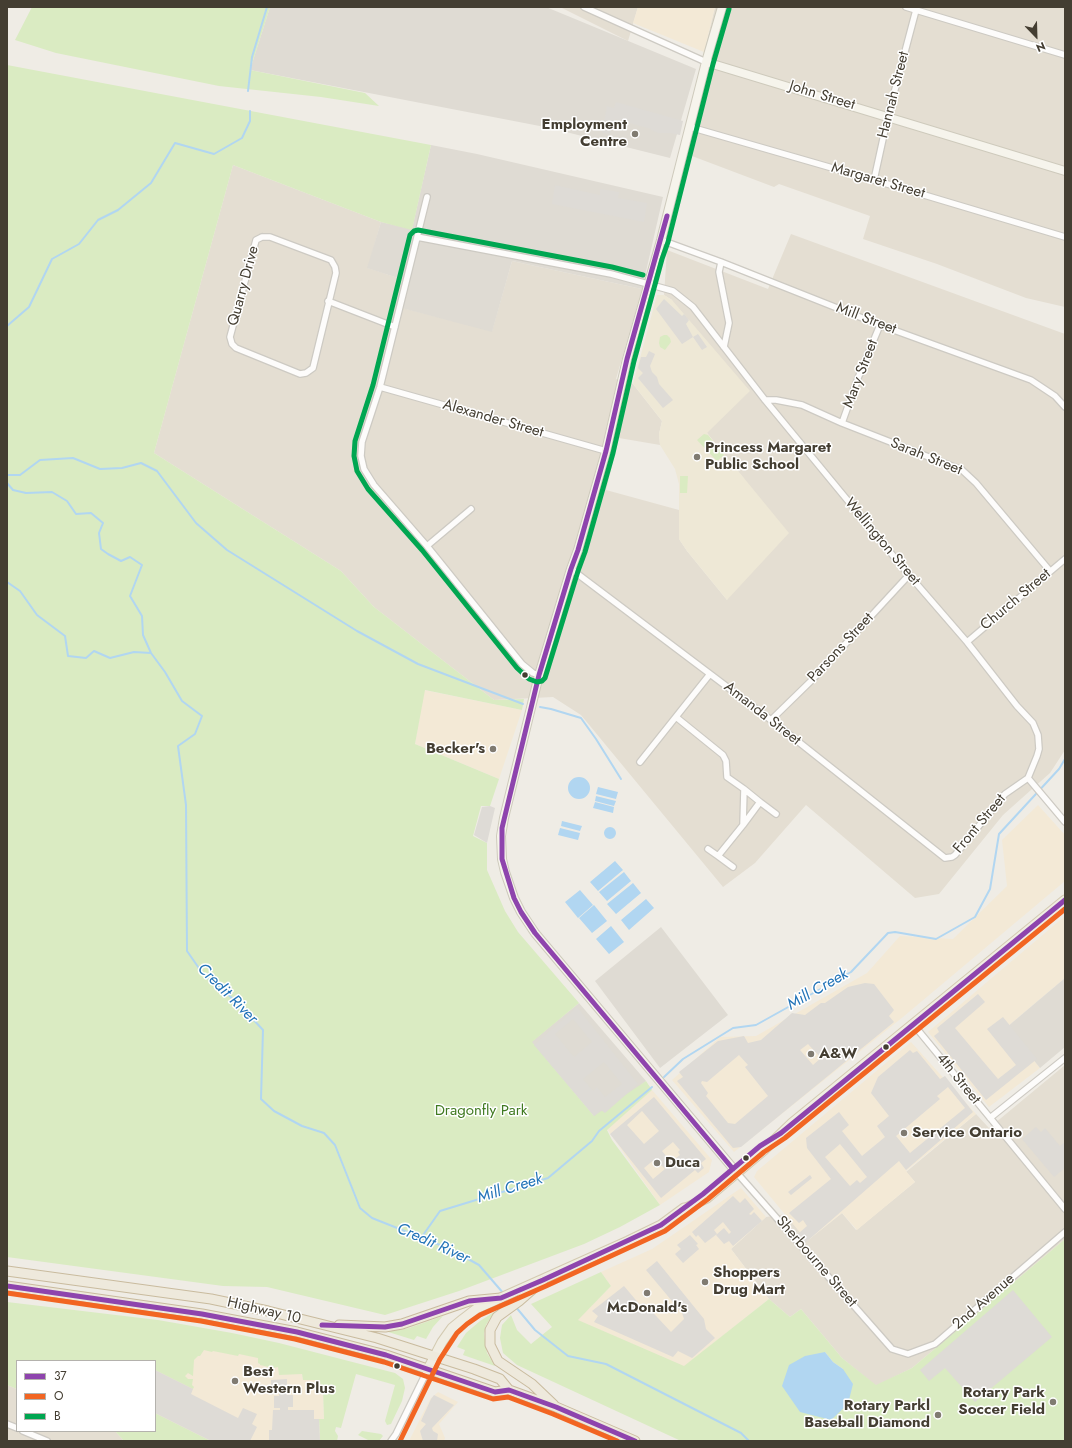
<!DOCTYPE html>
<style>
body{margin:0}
#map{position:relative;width:1072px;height:1448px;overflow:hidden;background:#efece5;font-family:Jost,sans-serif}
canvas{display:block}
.frame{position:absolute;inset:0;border:8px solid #443e32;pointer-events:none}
.legend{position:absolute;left:16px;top:1360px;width:140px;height:72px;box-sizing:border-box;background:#fff;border:1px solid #b4b2ad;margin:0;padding:5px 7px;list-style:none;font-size:12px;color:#443e32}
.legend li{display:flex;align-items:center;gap:8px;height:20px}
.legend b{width:20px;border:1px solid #b4b2ad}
.north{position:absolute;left:1016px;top:16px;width:40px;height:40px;-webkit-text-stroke:3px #fff;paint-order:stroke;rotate:157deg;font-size:11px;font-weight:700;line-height:16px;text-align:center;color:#443e32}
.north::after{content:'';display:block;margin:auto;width:14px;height:18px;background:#443e32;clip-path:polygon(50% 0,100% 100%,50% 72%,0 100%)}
</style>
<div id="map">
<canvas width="1072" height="1448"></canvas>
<div class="frame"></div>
<ul class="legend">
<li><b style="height:5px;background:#8e44ad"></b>37</li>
<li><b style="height:5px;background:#f26522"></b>O</li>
<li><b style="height:5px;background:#00a651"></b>B</li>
</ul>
<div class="north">N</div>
</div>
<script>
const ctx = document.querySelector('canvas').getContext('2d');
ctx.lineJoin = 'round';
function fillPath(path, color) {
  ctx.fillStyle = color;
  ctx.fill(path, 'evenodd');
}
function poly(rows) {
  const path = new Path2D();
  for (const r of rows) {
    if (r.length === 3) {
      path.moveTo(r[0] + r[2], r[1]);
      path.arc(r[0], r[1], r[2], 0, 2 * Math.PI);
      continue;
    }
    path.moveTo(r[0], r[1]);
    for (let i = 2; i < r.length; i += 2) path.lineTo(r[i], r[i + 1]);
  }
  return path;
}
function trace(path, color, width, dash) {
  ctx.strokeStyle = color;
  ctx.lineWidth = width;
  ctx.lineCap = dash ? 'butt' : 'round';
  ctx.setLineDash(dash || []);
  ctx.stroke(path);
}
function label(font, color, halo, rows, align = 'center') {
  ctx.font = font + ' Jost,sans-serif';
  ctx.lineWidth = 3;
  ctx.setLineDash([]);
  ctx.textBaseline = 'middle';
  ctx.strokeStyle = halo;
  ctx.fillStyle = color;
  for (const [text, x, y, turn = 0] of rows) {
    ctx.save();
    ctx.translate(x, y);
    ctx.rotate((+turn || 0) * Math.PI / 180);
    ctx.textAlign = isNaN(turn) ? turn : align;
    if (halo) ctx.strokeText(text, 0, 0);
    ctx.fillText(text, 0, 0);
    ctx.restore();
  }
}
fillPath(poly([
 [560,7,638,7,628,41],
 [715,7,1065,7,1065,307,1026,298,937,264,863,239,870,216,779,184,774,187,684,153,692,126,704,52],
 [233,165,381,222,368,268,404,280,395,306,492,331,512,261,642,289,616,379,633,384,662,421,659,434,660,445,619,438,606,490,679,510,679,539,687,551,727,600,744,479,707,433,672,300,664,295,667,250,768,289,791,234,1065,334,1065,750,1050,773,1003,815,939,894,915,898,806,805,755,863,723,887,581,715,553,697,494,700,374,607,341,571,154,453],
 [1065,1065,1065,1239,912,1368,876,1386,842,1358,801,1309,790,1317,769,1299,731,1249,766,1217,786,1214,807,1241,842,1213,856,1230,915,1182,906,1172,976,1114,989,1128],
 [7,1385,17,1389,17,1431,115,1431,124,1441,7,1441]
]), '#e4ded2');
fillPath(poly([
 [638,7,715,7,704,52,633,23],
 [424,690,522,710,499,779,415,744],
 [1038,805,1065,835,1065,881,903,1017,734,1152,672,1080,720,1037,756,1036,867,973,900,936,953,939,1007,886,1002,840],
 [1065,916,1065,978,1007,1027,1040,1068,989,1107,928,1032],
 [911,1042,976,1114,906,1171,915,1182,857,1230,842,1213,807,1241,754,1177,757,1171],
 [652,1090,712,1160,709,1172,660,1205,607,1129],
 [741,1188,766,1217,731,1249,769,1299,684,1367,577,1320,611,1286,601,1272,652,1249],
 [187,1347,262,1353,302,1374,303,1380,320,1379,321,1390,323,1390,324,1419,319,1420,320,1441,211,1441,155,1413,155,1366],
 [438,1392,458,1402,439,1424,445,1438,444,1441,409,1441,430,1399]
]), '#f3e9d6');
fillPath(poly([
 [270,7,546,7,696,69,670,158,550,128,250,70],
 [431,145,477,154,663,197,642,289,512,261,492,332,394,306,404,280,367,268,381,222,412,229],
 [661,927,728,1015,660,1068,595,981],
 [1065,978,1065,1047,1040,1068,1007,1027],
 [579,1003,646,1081,598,1121,531,1042]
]), '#dfdbd3');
fillPath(poly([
 [657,295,664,295,672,300,750,391,707,433,789,533,727,600,687,551,679,539,679,484,675,469,660,445,659,434,662,421,633,384]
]), '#eee8d6');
fillPath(poly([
 [32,7,270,7,250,70,365,93,379,106,321,97,219,86,56,53,15,40],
 [7,65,431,145,412,230,381,222,233,165,154,453,341,571,374,607,494,700,524,699,522,710,425,690,415,744,499,779,490,806,481,806,473,836,487,843,487,870,505,911,518,932,579,1003,532,1042,594,1116,646,1081,652,1090,607,1130,612,1140,660,1205,620,1227,584,1244,459,1291,385,1315,267,1287,223,1286,7,1257],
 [664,335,667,335,670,338,671,342,665,350,660,347,659,343,660,337],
 [704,434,708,435,724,455,717,461,697,440],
 [680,476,688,476,687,493,680,493],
 [1065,1239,1065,1441,681,1441,517,1365,503,1353,500,1338,502,1325,511,1315,517,1330,531,1344,552,1327,531,1304,601,1272,611,1286,578,1320,684,1366,769,1299,790,1317,801,1309,842,1358,876,1385,912,1368],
 [825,1352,833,1362,843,1369,831,1420],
 [7,1302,158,1320,232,1333,279,1343,395,1373,403,1379,405,1388,402,1401,391,1424,387,1425,385,1421,395,1385,356,1374,341,1428,336,1427,335,1431,338,1436,337,1441,320,1441,319,1419,324,1419,323,1391,321,1390,320,1380,303,1380,302,1374,279,1375,278,1367,273,1368,260,1365,260,1364,258,1363,258,1358,239,1354,238,1356,213,1351,212,1352,204,1350,200,1356,198,1356,194,1360,193,1376,188,1373,185,1376,188,1379,193,1379,192,1385,194,1387,193,1389,155,1370,155,1361,17,1361,17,1389,7,1385],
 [494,1312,486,1325,484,1334,487,1353,495,1366,463,1355,465,1350,457,1347,466,1333,480,1321],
 [443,1316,433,1327,426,1339,417,1336,414,1340,385,1331,399,1330,409,1328],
 [155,1413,211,1441,124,1441,115,1431,155,1431],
 [362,1431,381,1434,383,1436,379,1441,370,1441,358,1435]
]), '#daebc2');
fillPath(poly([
 [616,102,683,121,680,135,670,133,658,133,651,130,651,129,615,119,610,134,602,133,607,106,614,108],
 [555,185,600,195,600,189,619,192,618,198,647,203,644,222,552,204],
 [664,299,682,316,684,314,689,320,686,324,693,337,698,334,707,347,702,350,693,337,682,344,656,309],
 [649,351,655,354,650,366,652,372,657,377,659,384,673,400,663,408,638,378,643,373,638,368,641,357,646,357],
 [490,806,495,808,487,843,474,835,482,807],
 [865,983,874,984,894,1010,889,1016,894,1022,741,1147,733,1148,677,1081,683,1077,679,1072,718,1041,744,1036,748,1043,761,1040,792,1013,805,1015,821,1003,825,1003,848,987],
 [808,1044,821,1058,813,1065,800,1050],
 [739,1055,748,1065,745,1067,768,1096,735,1124,728,1123,706,1096,708,1093,701,1083,702,1081,707,1082],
 [978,994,985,1002,955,1028,998,1079,1016,1065,987,1029,1003,1017,1037,1059,986,1100,934,1036,939,1032,937,1028],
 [577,1007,638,1084,605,1113,601,1110,594,1116,534,1045],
 [573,1019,592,1042,574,1057,555,1034],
 [604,1062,622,1084,605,1097,597,1087,593,1091,583,1079],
 [910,1050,913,1053,917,1051,940,1079,945,1076,973,1112,906,1170,899,1161,805,1243,798,1234,807,1226,803,1220,799,1223,789,1213,831,1179,807,1148,806,1138,839,1112,849,1125,842,1131,862,1156,885,1137,877,1126,889,1116,871,1093,878,1077],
 [948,1087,965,1108,910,1153,896,1136,940,1099,937,1096],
 [840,1144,867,1177,860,1183,857,1180,850,1186,825,1157],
 [654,1097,706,1159,701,1163,704,1168,698,1173,695,1170,661,1198,610,1134],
 [642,1111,659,1131,644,1144,627,1125],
 [673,1142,680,1150,678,1152,680,1155,671,1162,662,1151],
 [655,1159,665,1169,653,1179,644,1168],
 [1036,1127,1041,1132,1045,1128,1060,1146,1065,1142,1065,1168,1054,1177,1022,1139],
 [810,1175,812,1178,791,1195,788,1192],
 [733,1196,740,1203,745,1198,754,1209,749,1214,751,1215,754,1212,762,1221,733,1246,729,1241,724,1244,716,1235,724,1228,729,1234,731,1232,723,1222,714,1230,717,1234,705,1243,698,1235,696,1237,692,1232],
 [690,1235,698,1244,696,1245,699,1249,683,1263,675,1254,681,1249,677,1245],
 [657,1261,704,1319,706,1329,715,1338,692,1358,678,1351,673,1357,594,1322,598,1316,592,1311,624,1286,640,1305,644,1303,671,1332,684,1319,682,1313,646,1270],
 [1013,1290,1052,1337,975,1402,945,1368,929,1381,920,1370],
 [155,1370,193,1389,191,1394,238,1418,243,1408,257,1414,252,1424,257,1427,250,1441,211,1441,155,1413],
 [287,1379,287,1395,293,1395,293,1407,288,1407,288,1410,314,1410,314,1419,319,1419,320,1441,269,1441,269,1430,272,1430,273,1410,280,1410,280,1408,274,1408,274,1396,279,1396,279,1393,276,1393,271,1395,271,1380],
 [434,1395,454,1405,432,1428,433,1431,438,1434,437,1441,423,1441,420,1431,426,1424,421,1421,431,1399]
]), '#dedbd6');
fillPath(poly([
 [579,788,11],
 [598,787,618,792,616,799,596,794],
 [596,796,616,801,614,806,595,801],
 [595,802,614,807,613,813,593,808],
 [562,821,582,826,580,831,561,826],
 [610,833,6],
 [560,828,580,833,578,840,558,835],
 [615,861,623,870,598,891,590,882],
 [624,872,631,881,607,901,599,892],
 [633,883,641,893,616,914,607,904],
 [580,890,593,905,578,918,565,902],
 [646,899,654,908,629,930,621,920],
 [594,905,607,921,592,933,579,918],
 [611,926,624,942,609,954,596,939],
 [825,1352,833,1362,843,1369,853,1384,848,1404,831,1420,800,1412,782,1386,789,1365,805,1356]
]), '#b1d6f1');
trace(poly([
 [248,91,252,57,267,7],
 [7,326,29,307,52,259,79,244,98,220,118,210,151,183,175,143,214,154,242,138,250,121,250,111],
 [7,475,20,475,40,460,73,458,100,469,122,468,141,463,157,471,196,523,227,550,357,631,418,664,523,704],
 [7,483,13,490,26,493,52,492,67,501,76,514,91,513,103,523,99,533,101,549,108,554,121,561,130,557,142,565,130,596,142,616,143,635,151,653,165,672,182,701,202,716,195,734,178,746,186,805,187,951,203,974,238,1003,263,1030,261,1099,274,1111,302,1126,324,1133,335,1145,360,1208,372,1218,450,1249,479,1265,504,1294],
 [7,582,20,591,37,615,65,636,68,656,86,658,94,651,110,658,134,652,151,653],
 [540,707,551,709,581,718,596,739,621,779],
 [664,1077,683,1059,733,1028,756,1025,851,972,888,933,895,932,936,939,975,917,990,889,999,834,1059,769,1065,759],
 [421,1238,440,1211,548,1178,592,1141,599,1131,652,1087],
 [515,1306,535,1330,568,1356,606,1364,741,1433,749,1441]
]), '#b1d6f1', 2);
const minor = poly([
 [584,7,706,62],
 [906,7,1065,55],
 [690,127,874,180,1065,237],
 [874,180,888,116,916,10],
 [427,197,380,387,362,442,361,456,364,469,374,485,427,546,522,664,533,673,539,675],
 [262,237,270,237,331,260,335,267,336,273,313,368,306,373,300,374,236,348,232,344,230,337,256,240,262,237],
 [417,237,611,274,648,284,673,291,693,307,765,400,909,575,967,642,1017,706,1033,723,1038,735,1039,749,1037,756,1028,778,1065,822],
 [661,240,721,262,880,325,1031,380,1055,396,1065,407],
 [721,262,719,272,729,323,724,347],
 [328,301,395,327],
 [380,387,606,451],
 [765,400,776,400,802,405,842,423,962,470,976,483,1050,571],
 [842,423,858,378,880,325],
 [427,546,471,509],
 [571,569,771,720,945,858,952,857,955,855,1005,794,1028,778],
 [967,642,1065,559],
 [676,717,723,755,726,761,727,777,744,789,743,825,718,856,708,849],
 [771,720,813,679,909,575],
 [640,762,710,674],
 [760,802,776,814],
 [743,825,760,802,744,789],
 [718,856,733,867],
 [913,1024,1065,1209],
 [990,1118,1065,1058],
 [737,1173,892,1349,908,1354,935,1344,1065,1232],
 [7,1424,17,1428],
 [23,1431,47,1441],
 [391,1441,396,1434,428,1369]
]);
const secondary = poly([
 [722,7,706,62,661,240,627,359,606,451,578,550,571,569,539,675,504,818,501,836,502,859,505,872,514,898,521,912,535,933,737,1173],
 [706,62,1065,171]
]);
const primary = poly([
 [680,1211,707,1198,764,1150,792,1123,1065,900],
 [428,1369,442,1342,452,1328,463,1319,476,1309,628,1241,661,1225,684,1208]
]);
const trunk = poly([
 [7,1271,211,1299,268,1311,377,1338,474,1369,500,1379,509,1390,556,1407,635,1441],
 [543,1280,519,1301,497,1317,490,1330,490,1345,498,1361,532,1384,554,1405],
 [7,1286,202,1314,297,1332,386,1355,495,1392,509,1390],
 [339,1325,385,1327,402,1324,469,1301,501,1298]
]);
trace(minor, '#cdcac3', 8);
trace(secondary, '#cecabc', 10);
trace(primary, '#d3cab1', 11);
trace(trunk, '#c9bb9e', 11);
trace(minor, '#fdfcfb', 5.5);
trace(secondary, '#f6f4ec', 8);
trace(primary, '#f0ede2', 9);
trace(trunk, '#eee9dc', 9);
trace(poly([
 [667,216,627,359,606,451,578,550,571,569,539,675,502,828,502,859,514,898,521,912,535,933,733,1169],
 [7,1286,202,1314,297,1332,386,1355,495,1392,509,1390,556,1407,635,1441],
 [322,1325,385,1327,402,1324,469,1301,501,1298,543,1280,661,1225,703,1194,760,1146,781,1133,1065,900]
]), '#8e44ad', 5);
trace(poly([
 [7,1293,201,1321,295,1339,384,1362,493,1399,508,1397,553,1414,617,1441],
 [400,1441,440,1359,457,1333,467,1324,480,1315,546,1286,665,1231,708,1199,764,1152,785,1138,1065,909]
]), '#f26522', 5);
trace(poly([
 [643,275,612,267,418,230,414,231,410,235,373,385,355,441,354,456,357,471,368,489,422,550,517,668,529,679,537,682,542,681,545,678,578,571,585,552,613,453,634,361,662,259,668,242,713,64,729,9]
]), '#00a651', 5);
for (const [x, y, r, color] of [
 [635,134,4,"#807b71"],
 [697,457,4,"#807b71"],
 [525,675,3.5,"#443e32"],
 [493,749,4,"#807b71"],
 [886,1047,3.5,"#443e32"],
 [811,1054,4,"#807b71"],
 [904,1133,4,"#807b71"],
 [746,1158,3.5,"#443e32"],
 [657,1163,4,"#807b71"],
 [705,1282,4,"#807b71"],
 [647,1293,4,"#807b71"],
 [397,1366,3.5,"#443e32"],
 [235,1381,4,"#807b71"],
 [1053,1402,4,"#807b71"],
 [938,1415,4,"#807b71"]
]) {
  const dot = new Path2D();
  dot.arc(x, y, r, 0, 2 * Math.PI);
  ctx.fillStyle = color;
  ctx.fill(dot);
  trace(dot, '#fff', 1.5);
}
label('15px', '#443e32', '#fff', [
 ["Hannah Street",894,95,-76],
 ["John Street",822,96,17],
 ["Margaret Street",878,181,16],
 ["Quarry Drive",244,286,-75],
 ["Mill Street",866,319,21],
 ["Mary Street",861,374,-69],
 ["Alexander Street",493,419,16],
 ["Sarah Street",926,457,22],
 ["Wellington Street",882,542,50],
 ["Church Street",1016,600,-40],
 ["Parsons Street",841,648,-47],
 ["Amanda Street",762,714,38],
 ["Front Street",980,824,-50],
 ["4th Street",958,1079,51],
 ["Sherbourne Street",816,1262,49],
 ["2nd Avenue",984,1302,-41],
 ["Highway 10",264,1311,13]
]);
label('bold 15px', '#443e32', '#fff', [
 ["Employment",627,125,"right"],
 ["Centre",627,142,"right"],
 ["Princess Margaret",705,448],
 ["Public School",705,465],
 ["Becker's",485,749,"right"],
 ["A&W",819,1054],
 ["Service Ontario",912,1133],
 ["Duca",665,1163],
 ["Shoppers",713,1273],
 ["Drug Mart",713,1290],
 ["McDonald's",647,1308,"center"],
 ["Best",243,1372],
 ["Western Plus",243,1389],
 ["Rotary Park",1045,1393,"right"],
 ["Soccer Field",1045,1410,"right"],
 ["Rotary Parkl",930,1406,"right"],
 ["Baseball Diamond",930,1423,"right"]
], 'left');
label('15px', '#407a21', '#fff', [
 ["Dragonfly Park",481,1111]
]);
label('italic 16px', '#2374b8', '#fff', [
 ["Mill Creek",818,990,-30],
 ["Credit River",227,994,45],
 ["Mill Creek",510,1189,-17],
 ["Credit River",433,1244,24]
]);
</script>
